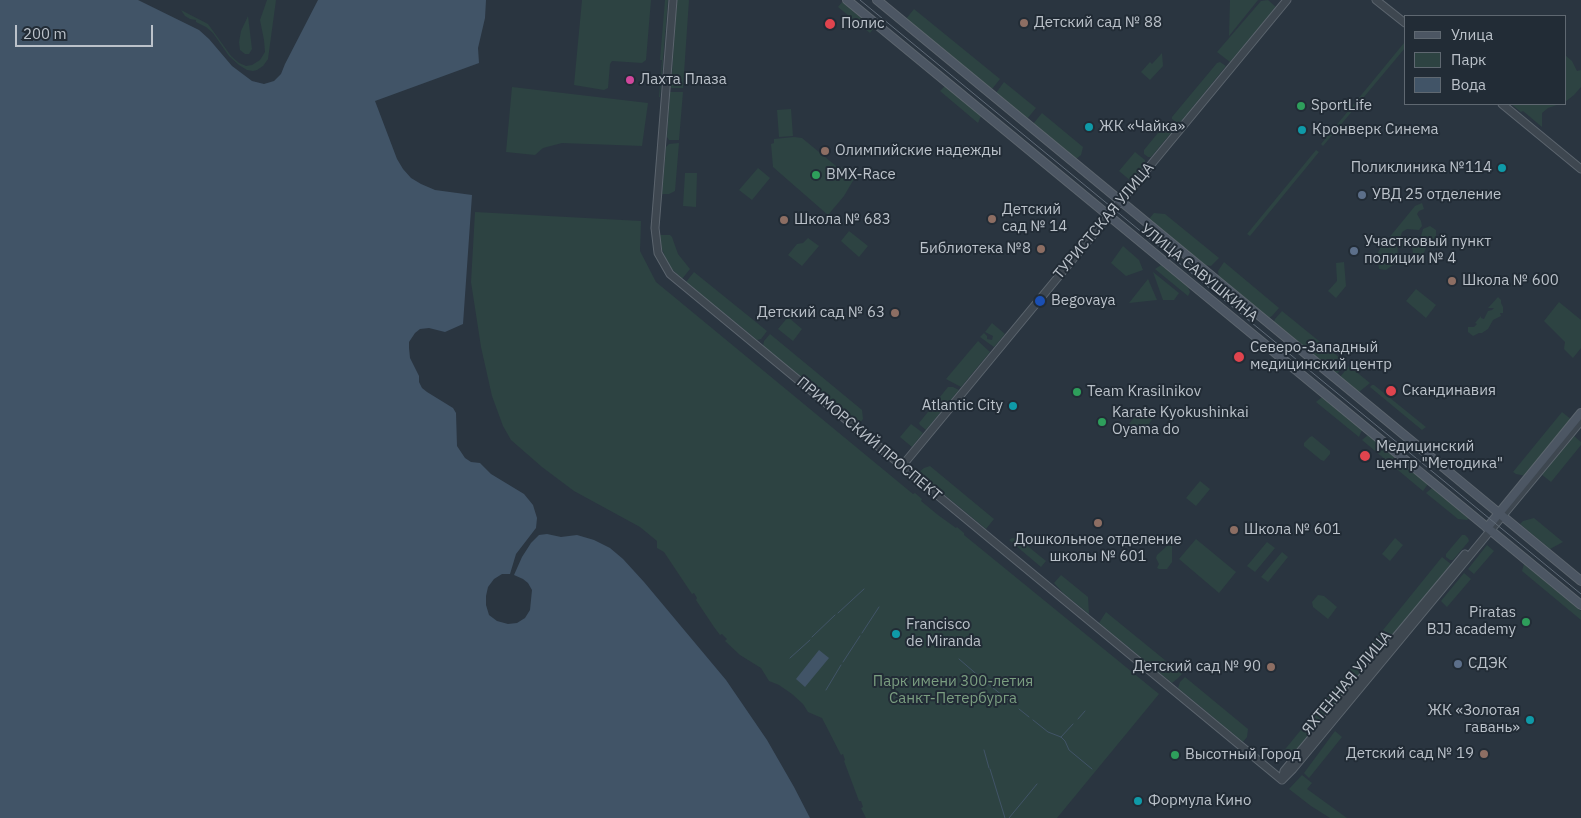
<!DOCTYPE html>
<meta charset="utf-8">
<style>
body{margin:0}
#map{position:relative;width:1581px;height:818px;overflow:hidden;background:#2a3540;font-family:"IBM Plex Sans",sans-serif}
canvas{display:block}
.legend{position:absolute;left:1404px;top:15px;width:162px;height:90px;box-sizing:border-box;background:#222c36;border:1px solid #5f6871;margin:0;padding:6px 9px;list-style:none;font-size:15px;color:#bbc2ca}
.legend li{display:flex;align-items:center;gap:10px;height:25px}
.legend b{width:25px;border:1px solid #5f6871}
.scale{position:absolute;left:15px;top:25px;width:138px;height:22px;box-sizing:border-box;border:2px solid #bbc2ca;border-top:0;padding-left:6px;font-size:15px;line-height:18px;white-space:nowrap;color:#bbc2ca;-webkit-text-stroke:4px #222c36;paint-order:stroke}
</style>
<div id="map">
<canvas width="1581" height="818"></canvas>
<ul class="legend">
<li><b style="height:6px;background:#4c5663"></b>Улица</li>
<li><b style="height:14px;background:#2d4342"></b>Парк</li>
<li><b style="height:14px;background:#415467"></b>Вода</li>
</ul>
<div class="scale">200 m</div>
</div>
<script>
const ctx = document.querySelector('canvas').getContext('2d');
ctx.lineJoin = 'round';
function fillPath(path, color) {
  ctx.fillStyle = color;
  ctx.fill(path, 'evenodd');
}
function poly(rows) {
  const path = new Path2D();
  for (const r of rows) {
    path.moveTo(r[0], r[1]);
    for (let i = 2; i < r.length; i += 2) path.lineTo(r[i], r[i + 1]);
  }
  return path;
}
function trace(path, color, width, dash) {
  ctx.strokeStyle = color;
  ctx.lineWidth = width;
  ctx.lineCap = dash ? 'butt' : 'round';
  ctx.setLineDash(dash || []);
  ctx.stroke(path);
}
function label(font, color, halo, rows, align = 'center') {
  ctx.font = font + ' "IBM Plex Sans",sans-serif';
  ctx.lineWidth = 4;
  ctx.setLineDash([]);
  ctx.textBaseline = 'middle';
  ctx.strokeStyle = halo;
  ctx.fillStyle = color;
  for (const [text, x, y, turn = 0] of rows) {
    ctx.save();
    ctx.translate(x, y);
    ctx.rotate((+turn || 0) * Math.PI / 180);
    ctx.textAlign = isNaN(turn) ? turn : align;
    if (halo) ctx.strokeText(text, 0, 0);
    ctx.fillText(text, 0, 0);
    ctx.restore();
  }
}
fillPath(poly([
 [267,0,276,0,268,59,263,66,257,70,253,71,247,70,239,65,229,56,213,33,206,27,196,22,196,20,190,19,185,16,181,10,208,24,231,56,239,63,246,66,252,65,260,60,265,52,264,40,260,20],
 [582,0,651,0,646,60,642,63,612,61,610,64,608,88,604,90,574,85],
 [665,0,668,0,660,97,659,97,662,60,660,60],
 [677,0,689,0,683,88,671,88],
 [1230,0,1258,0,1229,36],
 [1268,0,1276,7,1230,62,1217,52,1261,1],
 [842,2,874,28,870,33,838,7],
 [914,9,1000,79,992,89,906,19],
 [248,16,252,49,249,54,245,54,240,50,239,42,241,31],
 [1404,43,1405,48,1323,146,1321,144],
 [1162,53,1163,66,1150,80,1141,72,1150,62,1152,64],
 [1565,55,1572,61,1577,71,1581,70,1581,87,1574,95,1565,102],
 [1220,62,1226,66,1179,124,1172,119,1172,117,1217,63],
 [1004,82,1036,108,1027,119,996,93],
 [945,86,981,116,978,123,940,91],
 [512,87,648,103,642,146,562,143,543,148,535,155,506,152],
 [670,92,683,92,679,140,669,140,667,137],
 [1511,104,1560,104,1548,108,1542,113,1542,127,1523,111,1521,112],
 [791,109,793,136,779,137,777,110],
 [1042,113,1083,147,1081,155,1076,159,1033,124],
 [1166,123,1169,123,1175,128,1151,157,1148,157,1144,154,1144,150],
 [794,137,802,138,836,166,841,167,854,179,844,196,828,215,773,167,771,144,774,143,774,139],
 [679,143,675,191,669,194,662,194,666,147,669,144],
 [1316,150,1319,152,1250,236,1247,234],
 [1135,152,1145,160,1145,164,1131,181,1119,171],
 [758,168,770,178,752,200,739,190],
 [685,173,697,173,696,207,683,206],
 [1422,203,1424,209,1419,211,1417,214,1421,221,1422,226,1419,230,1407,229,1402,232,1400,239,1402,237,1411,241,1410,244,1402,248,1398,244,1397,262,1386,270,1379,269,1377,255,1379,250,1415,206],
 [475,212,641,221,640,251,656,282,913,494,915,493,922,499,921,501,938,515,956,528,957,527,964,533,964,535,1159,694,1057,818,866,818,861,808,863,807,861,801,859,801,844,761,845,760,843,754,841,755,822,718,808,712,803,704,792,694,779,685,769,681,761,668,740,655,725,641,727,639,722,634,720,635,714,627,696,600,697,598,694,593,692,594,664,552,657,548,657,541,640,527,574,491,542,467,511,440,503,426,492,396,481,347,471,282],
 [1154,213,1165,214,1219,258,1211,266,1205,265,1149,219],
 [1430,226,1436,230,1436,238,1427,246,1423,255,1420,257,1416,258,1413,254,1412,245,1420,240,1423,229],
 [849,231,868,246,859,257,841,241],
 [660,235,670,235,672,237,678,254,690,269,682,279,671,268,666,259,662,249],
 [808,238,819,246,802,266,788,255,797,244,803,243],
 [1123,246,1139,260,1143,270,1126,276,1111,263],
 [1224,262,1279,308,1272,316,1269,318,1219,277,1218,271],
 [1344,262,1346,286,1336,298,1328,291,1337,281,1336,263],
 [1161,265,1188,287,1190,292,1188,296,1155,269],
 [694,272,767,331,761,339,757,340,686,282],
 [1153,272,1179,293,1174,300,1163,300],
 [1148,279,1157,300,1129,303],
 [1416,289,1436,305,1426,318,1406,301],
 [1498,297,1501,300,1501,303,1503,307,1503,313,1500,313,1501,316,1493,320,1488,329,1482,333,1479,333,1473,336,1468,332,1468,327,1474,327,1477,324,1475,323,1481,316,1481,318,1484,319,1488,311,1492,310,1494,308,1488,308],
 [1559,302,1581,320,1581,348,1573,358,1564,349,1565,342,1544,321],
 [1282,311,1346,363,1337,374,1274,322,1275,319],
 [788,317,802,329,793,341,778,329],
 [992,323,1005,334,994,347,980,337,984,333,987,336,987,339,992,340,993,336,985,332],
 [770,334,862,410,863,419,859,424,763,346,764,341],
 [978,341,990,352,961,387,946,379],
 [1349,366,1370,383,1359,392,1340,377],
 [1372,385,1374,385,1426,427,1422,430,1370,387],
 [948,387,953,387,959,390,926,430,920,425,919,423],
 [1322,397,1362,430,1359,437,1316,402],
 [1141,409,1143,409,1154,417,1142,433,1129,424],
 [1562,412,1572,420,1526,476,1516,474,1513,472],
 [911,424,923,433,912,447,900,437],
 [1368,435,1428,484,1423,491,1362,440],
 [1573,435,1581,442,1581,445,1551,482,1541,474],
 [1312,436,1330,451,1330,454,1324,461,1321,460,1304,446,1304,443,1310,437],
 [930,466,994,519,986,529,918,473,924,468],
 [1200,481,1210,489,1196,506,1186,498],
 [1432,488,1469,518,1467,520,1458,519,1426,493],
 [1534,518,1563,542,1550,549,1520,524,1523,521],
 [1462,535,1465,535,1468,538,1469,541,1453,560,1450,560,1446,557,1446,554],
 [1012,538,1019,539,1046,561,1041,567,1009,540],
 [1395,538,1403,545,1390,561,1382,554],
 [1196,539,1236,572,1219,593,1179,559],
 [1267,542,1275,548,1255,572,1247,566],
 [1487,545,1494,551,1474,574,1468,569],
 [1167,546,1172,546,1172,562,1167,569,1159,569,1157,568,1159,564,1156,558,1157,555],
 [1282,552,1288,557,1268,582,1261,577],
 [1442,557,1452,565,1392,637,1383,630],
 [1524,564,1581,611,1581,620,1522,571],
 [1464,573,1471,579,1447,607,1441,601],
 [1061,575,1088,597,1089,614,1064,594,1054,583],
 [1318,595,1324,596,1337,607,1328,619,1313,607,1312,602],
 [1106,612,1182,674,1177,679,1172,683,1099,623],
 [1379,635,1387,642,1371,664,1361,656],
 [1359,659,1368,666,1291,760,1282,753],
 [1185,677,1248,729,1247,737,1243,742,1178,688,1180,682],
 [1335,731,1342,737,1309,778,1304,773],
 [1302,775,1312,783,1307,789,1347,818,1330,818,1311,806,1289,789]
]), '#2d4342');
fillPath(poly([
 [0,0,138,0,199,30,209,39,232,66,252,81,264,84,274,81,281,74,285,64,318,0,486,0,485,18,478,48,479,63,375,101,397,159,403,169,411,178,421,184,435,190,472,195,463,324,445,332,429,328,420,329,415,333,409,342,409,348,410,358,419,376,419,382,422,388,427,392,453,408,456,413,457,446,465,458,471,462,480,463,491,474,524,494,533,505,537,518,536,528,516,554,510,574,502,574,494,579,488,587,486,596,486,605,489,615,497,621,508,624,517,623,525,618,530,610,532,590,528,583,523,579,514,575,522,557,531,543,539,535,547,534,561,537,577,535,594,540,610,548,623,559,644,582,726,680,767,740,794,787,810,818,0,818],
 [819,650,829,658,805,687,796,679]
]), '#415467');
trace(poly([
 [838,613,864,589],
 [862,633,879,607],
 [812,637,835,615],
 [790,658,810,640],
 [959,659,981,678],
 [843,662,860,636],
 [987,683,1013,704],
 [826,690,841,665],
 [1019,709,1029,717],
 [1078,719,1085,711],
 [1033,720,1048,732,1061,737,1065,741,1069,750,1092,769],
 [1061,737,1073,724],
 [984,750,989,768],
 [990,769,1005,818],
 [1009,818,1037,784]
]), '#415467', 1);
const tertiary = poly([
 [673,0,655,228,658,253,670,274,1282,780],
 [1376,0,1405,23],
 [1502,104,1581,169],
 [902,466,1287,0],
 [1282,780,1293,769,1581,421],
 [1282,780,1284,771,1465,554]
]);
const secondary = poly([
 [847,0,1581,605],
 [877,0,1581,581],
 [1487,528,1581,413]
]);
trace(tertiary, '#5c656e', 9);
trace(secondary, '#5c656e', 10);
trace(tertiary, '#3e4750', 7);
trace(secondary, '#4c5663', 8);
trace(poly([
 [860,0,1581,594]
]), '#606b77', 1);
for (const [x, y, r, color] of [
 [1024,23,5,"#8d6e63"],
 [830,24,6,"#e0444e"],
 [630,80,5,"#d1479c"],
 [1301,106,5,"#2e9e5b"],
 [1089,127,5,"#0f9aa8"],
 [1302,130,5,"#0f9aa8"],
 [825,151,5,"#8d6e63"],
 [1502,168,5,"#0f9aa8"],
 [816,175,5,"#2e9e5b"],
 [1362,195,5,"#5c6f8a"],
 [992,219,5,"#8d6e63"],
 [784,220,5,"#8d6e63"],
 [1041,249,5,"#8d6e63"],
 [1354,251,5,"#5c6f8a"],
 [1452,281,5,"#8d6e63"],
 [1040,301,6,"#1a4fb4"],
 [895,313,5,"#8d6e63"],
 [1239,357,6,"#e0444e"],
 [1391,391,6,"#e0444e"],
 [1077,392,5,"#2e9e5b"],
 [1013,406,5,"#0f9aa8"],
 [1102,422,5,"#2e9e5b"],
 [1365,456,6,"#e0444e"],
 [1098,523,5,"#8d6e63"],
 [1234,530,5,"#8d6e63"],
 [1526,622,5,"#2e9e5b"],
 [896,634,5,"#0f9aa8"],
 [1458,664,5,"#5c6f8a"],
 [1271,667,5,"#8d6e63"],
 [1530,720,5,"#0f9aa8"],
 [1484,754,5,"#8d6e63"],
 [1175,755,5,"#2e9e5b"],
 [1138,801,5,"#0f9aa8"]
]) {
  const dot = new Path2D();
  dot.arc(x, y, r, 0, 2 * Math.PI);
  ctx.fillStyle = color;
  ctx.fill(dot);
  trace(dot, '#222c36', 2);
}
label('15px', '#bbc2ca', '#222c36', [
 ["Детский сад № 88",1034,23],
 ["Полис",841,24],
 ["Лахта Плаза",640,80],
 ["SportLife",1311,106],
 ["ЖК «Чайка»",1099,127],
 ["Кронверк Синема",1312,130],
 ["Олимпийские надежды",835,151],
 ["Поликлиника №114",1492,168,"right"],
 ["BMX-Race",826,175],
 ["УВД 25 отделение",1372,195],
 ["Детский",1002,210],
 ["сад № 14",1002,227],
 ["Школа № 683",794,220],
 ["Участковый пункт",1364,242],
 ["полиции № 4",1364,259],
 ["Библиотека №8",1031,249,"right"],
 ["Школа № 600",1462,281],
 ["Begovaya",1051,301],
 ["Детский сад № 63",885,313,"right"],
 ["Северо-Западный",1250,348],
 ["медицинский центр",1250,365],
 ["Скандинавия",1402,391],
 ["Team Krasilnikov",1087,392],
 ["Atlantic City",1003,406,"right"],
 ["Karate Kyokushinkai",1112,413],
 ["Oyama do",1112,430],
 ["Медицинский",1376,447],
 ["центр \"Методика\"",1376,464],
 ["Школа № 601",1244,530],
 ["Дошкольное отделение",1098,540,"center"],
 ["школы № 601",1098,557,"center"],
 ["Piratas",1516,613,"right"],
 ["BJJ academy",1516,630,"right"],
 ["Francisco",906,625],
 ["de Miranda",906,642],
 ["СДЭК",1468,664],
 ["Детский сад № 90",1261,667,"right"],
 ["ЖК «Золотая",1520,711,"right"],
 ["гавань»",1520,728,"right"],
 ["Детский сад № 19",1474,754,"right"],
 ["Высотный Город",1185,755],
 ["Формула Кино",1148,801]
], 'left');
label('15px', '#bbc2ca', '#222c36', [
 ["ТУРИСТСКАЯ УЛИЦА",1104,221,-50],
 ["УЛИЦА САВУШКИНА",1199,273,39],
 ["ПРИМОРСКИЙ ПРОСПЕКТ",869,439,40],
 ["ЯХТЕННАЯ УЛИЦА",1347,683,-50]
]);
label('15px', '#7b9e81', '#222c36', [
 ["Парк имени 300-летия",953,682],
 ["Санкт-Петербурга",953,699]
]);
</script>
